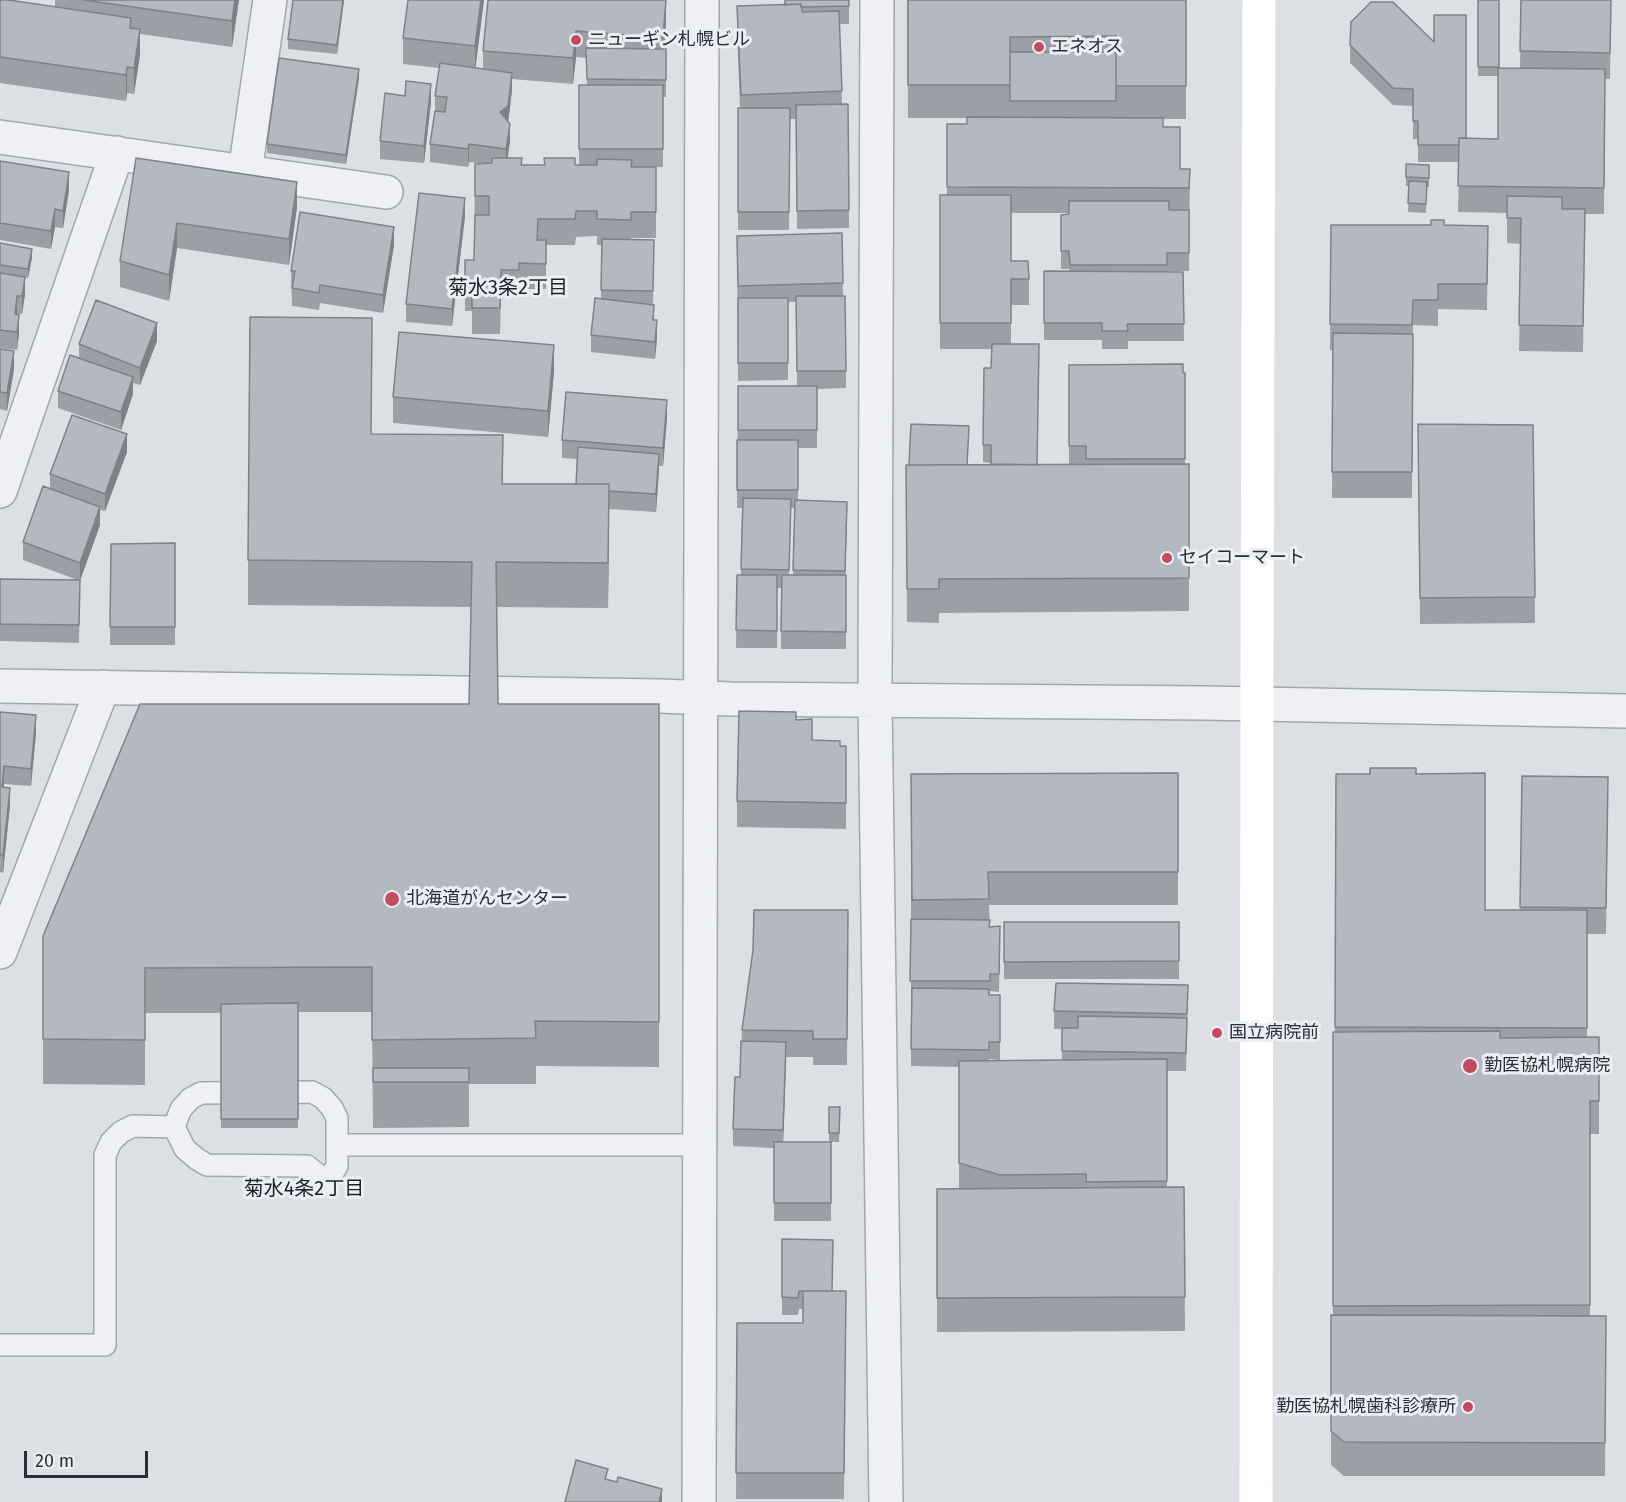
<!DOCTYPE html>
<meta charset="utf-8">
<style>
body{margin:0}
#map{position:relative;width:1626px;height:1502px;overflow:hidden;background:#dce0e5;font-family:"Fira Sans",sans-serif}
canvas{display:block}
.scale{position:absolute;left:24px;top:1451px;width:124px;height:27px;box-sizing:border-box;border:3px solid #272f3a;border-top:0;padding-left:8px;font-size:18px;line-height:21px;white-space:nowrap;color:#272f3a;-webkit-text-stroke:4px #ebeff3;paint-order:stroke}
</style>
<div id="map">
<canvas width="1626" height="1502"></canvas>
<div class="scale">20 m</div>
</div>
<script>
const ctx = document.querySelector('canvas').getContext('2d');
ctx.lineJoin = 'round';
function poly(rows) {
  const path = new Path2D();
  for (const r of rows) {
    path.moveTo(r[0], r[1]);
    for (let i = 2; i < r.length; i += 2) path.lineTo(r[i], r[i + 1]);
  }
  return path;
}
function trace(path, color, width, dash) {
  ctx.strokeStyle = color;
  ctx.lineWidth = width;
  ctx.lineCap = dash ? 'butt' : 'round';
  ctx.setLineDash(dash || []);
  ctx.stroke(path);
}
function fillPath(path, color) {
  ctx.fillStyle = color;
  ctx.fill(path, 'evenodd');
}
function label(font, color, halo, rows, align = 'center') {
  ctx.font = font + ' "Fira Sans","Noto Sans JP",sans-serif';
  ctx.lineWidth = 6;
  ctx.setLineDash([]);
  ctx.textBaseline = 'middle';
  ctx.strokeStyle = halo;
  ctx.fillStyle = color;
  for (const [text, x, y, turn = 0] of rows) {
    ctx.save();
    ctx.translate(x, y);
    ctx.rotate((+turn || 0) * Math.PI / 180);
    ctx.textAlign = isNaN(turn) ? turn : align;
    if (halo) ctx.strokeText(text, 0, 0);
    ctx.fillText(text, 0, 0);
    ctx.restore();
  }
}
const lane = poly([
 [338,1145,700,1145],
 [0,1345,105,1345,105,1155,111,1142,121,1132,133,1126,174,1127,181,1109,190,1099,201,1093,312,1092,323,1098,332,1108,337,1118,337,1166,327,1182,307,1166,207,1165,197,1159,185,1149,174,1127]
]);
const street = poly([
 [877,0,875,700,886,1502],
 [0,137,386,192],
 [245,172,270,0],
 [0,491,117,153],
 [0,686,660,696,731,699,1205,703,1626,711],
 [0,952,103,687],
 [699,1502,702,0]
]);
trace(lane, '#a2a7ae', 24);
trace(street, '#a2a7ae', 36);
trace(lane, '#eef0f4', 21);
trace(street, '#eef0f4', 33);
trace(poly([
 [1256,1502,1257,646,1259,0]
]), '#fff', 33);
fillPath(poly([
 [0,0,55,7,55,0,239,0,232,47,140,34,140,55,134,94,127,93,126,101,0,83],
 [344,0,337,54,288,49,288,39],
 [408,0,484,0,475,68,483,69,483,51,488,0,666,22,664,49,666,66,666,97,663,97,663,167,632,167,656,167,656,238,631,238,631,239,654,240,653,304,654,320,657,338,655,359,591,352,591,335,601,299,602,245,597,245,597,236,576,237,575,245,546,245,546,289,519,289,519,296,501,296,500,334,472,334,472,311,465,311,465,260,474,260,475,164,484,164,469,162,468,167,430,162,430,144,435,111,435,96,439,68,403,64,403,38],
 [576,57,586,58,587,85,579,85,579,165,522,165,508,158,510,141,508,121,512,90,512,79,573,84],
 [849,0,849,24,839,24,842,104,848,104,849,228,797,229,796,119,790,119,789,230,738,230,738,108,740,108,737,32,737,6,785,5],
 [907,0,1186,0,1186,119,1163,119,1163,127,1180,169,1190,169,1189,271,1167,271,1167,272,1183,272,1184,341,1128,341,1128,349,1102,349,1102,340,1044,340,1044,271,1069,271,1069,269,1061,269,1061,215,1069,214,1069,213,1011,213,1011,261,1029,279,1029,305,1011,305,1011,344,1038,465,1069,465,1069,365,1185,373,1185,464,1189,464,1189,611,939,613,939,623,907,622,906,465,991,465,991,463,983,462,983,445,991,368,992,349,940,349,940,195,947,195,947,124,967,124,967,118,908,118],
 [1478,0,1499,0,1499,68,1520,68,1521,0,1611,0,1610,79,1605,79,1604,214,1585,214,1583,352,1519,351,1521,244,1507,243,1507,213,1458,212,1459,162,1418,162,1418,139,1413,139,1413,106,1393,105,1350,63,1350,45,1434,42,1466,138,1498,139,1498,76,1478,76],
 [359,78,346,164,267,153,267,144],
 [431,102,424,163,380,159,380,141],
 [136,158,297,207,289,265,177,248,169,301,120,287,120,261],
 [0,161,69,190,63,228,55,227,51,249,0,240],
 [1406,164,1429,165,1429,187,1427,187,1426,213,1408,212,1409,186,1406,186],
 [465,216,452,326,406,322,406,304],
 [1331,225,1488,226,1487,310,1438,309,1438,326,1413,325,1412,498,1332,498,1333,350,1330,350],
 [842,233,843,296,845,296,846,388,817,389,817,448,798,448,798,501,847,520,845,575,846,575,846,649,781,649,781,588,777,588,777,648,736,648,737,575,741,575,742,508,737,508,738,386,797,386,796,302,788,302,788,380,738,381,737,254],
 [791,508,795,508,793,575,789,575],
 [0,243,32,258,28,278,25,278,25,294,22,314,17,314,19,333,17,350,0,348],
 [394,245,383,313,320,303,319,310,292,306,291,271],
 [157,341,140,385,133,383,133,394,121,430,58,408,58,391,79,358,79,344],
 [0,349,14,369,7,411,0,409],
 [554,371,548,437,393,423,393,397],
 [667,418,663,466,659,466,656,512,609,509,608,608,497,607,498,704,659,704,659,1067,536,1066,536,1084,469,1084,469,1127,373,1128,372,1012,298,1012,298,1128,221,1128,221,1013,145,1013,145,1085,43,1084,43,936,469,704,471,607,248,605,248,560,371,434,503,484,576,484,577,459,562,458,562,440],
 [1418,424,1533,425,1535,623,1420,624],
 [127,452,105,511,100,510,100,525,80,580,79,643,0,641,0,579,78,580,23,560,23,542,50,489,50,474],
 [175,543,175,645,110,645,111,544],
 [0,712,36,733,31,786,4,784,4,787,10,805,3,873,0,872],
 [796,720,812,740,840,746,846,746,846,829,737,827,737,801],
 [1178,773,1178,905,989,905,990,927,1000,926,999,992,990,991,990,995,1000,995,1000,1060,989,1059,989,1060,1062,1060,1062,1029,1054,1029,1054,1011,1188,985,1186,1071,1167,1071,1167,1187,1184,1187,1185,1331,937,1332,937,1189,959,1188,959,1067,911,1066,911,774],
 [1336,774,1416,774,1485,910,1520,910,1522,776,1608,777,1606,934,1587,934,1587,1037,1599,1037,1599,1134,1590,1134,1590,1316,1606,1316,1605,1476,1344,1476,1331,1465,1331,1315,1333,1315,1333,1032,1335,1032],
 [848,910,847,1065,813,1065,813,1057,786,1057,783,1142,829,1142,829,1107,840,1107,839,1142,831,1142,831,1221,774,1221,774,1148,733,1146,733,1129,740,1077,742,1030],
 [1004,922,1179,922,1179,979,1004,979],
 [782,1239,832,1291,846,1291,844,1499,736,1499,737,1323,803,1323,803,1309,799,1309,798,1315,782,1315]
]), '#9b9fa6');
fillPath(poly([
 [235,0,239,0,232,47,232,21],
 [343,0,344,0,337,54,337,45],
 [481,0,484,0,475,72,475,46],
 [666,0,666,22,663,64,663,38],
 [140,29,140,55,134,94,134,68],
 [576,31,576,57,573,84,573,58],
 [127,67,127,93,126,101,126,75],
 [359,69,359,78,346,164,346,155],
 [512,73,512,90,508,124,500,112],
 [431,84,431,102,424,163,424,146],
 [510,124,510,141,506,166,506,149],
 [469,144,469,162,468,167,468,149],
 [69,172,69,190,63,228,63,211],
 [297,182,297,207,289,265,289,239],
 [465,198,465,216,452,326,452,309],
 [55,209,55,227,51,249,51,231],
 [177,223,177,248,169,301,169,275],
 [394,227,394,245,383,313,383,295],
 [32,249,32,258,28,278,28,269],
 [25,277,25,294,22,314,22,296],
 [17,296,17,314,15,332,15,314],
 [19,315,19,333,17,350,17,332],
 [657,320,657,338,655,359,655,342],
 [157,323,157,341,140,385,140,368],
 [554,345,554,371,548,437,548,411],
 [14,351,14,369,7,411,7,393],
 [133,377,133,394,121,430,121,412],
 [667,400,667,418,663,466,663,448],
 [127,434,127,452,105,511,105,494],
 [659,454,659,471,656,512,656,494],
 [609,484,609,529,608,608,608,563],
 [847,502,847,520,845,589,845,571],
 [100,507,100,525,80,581,80,563],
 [36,715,36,733,31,786,31,769],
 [4,766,4,784,2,805,2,787],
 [10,788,10,805,3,873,3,855],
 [786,1042,786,1060,783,1148,783,1130],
 [662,1489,662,1502,659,1502]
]), '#7e8287');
const building = poly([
 [0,0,9,0,131,18,130,28,140,29,134,68,127,67,126,75,0,57,0,0],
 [84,0,235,0,232,21,84,0],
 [293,0,343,0,337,45,288,39,293,0],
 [408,0,481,0,475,46,403,38,408,0],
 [488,0,666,0,663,38,576,31,573,58,483,51,488,0],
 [785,0,849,0,849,6,801,7,801,4,785,5,785,0],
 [908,0,1186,0,1186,86,1116,86,1116,36,1010,37,1010,85,908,85,908,0],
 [1478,0,1499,0,1499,67,1478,67,1478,0],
 [1521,0,1611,0,1610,53,1520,51,1521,0],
 [1371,2,1393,2,1434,42,1434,15,1466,15,1466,138,1459,138,1459,145,1418,145,1418,121,1413,121,1413,89,1393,88,1350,45,1351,22,1371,2],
 [801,4,802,12,839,11,842,91,741,95,737,6,801,4],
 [586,48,666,49,666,80,587,79,586,48],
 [1010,52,1116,52,1116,101,1010,101,1010,52],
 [279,58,359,69,346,155,267,144,279,58],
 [440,63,512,73,508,106,500,112,510,124,506,149,469,144,468,149,430,144,435,111,445,112,447,97,435,96,440,63],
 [1498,68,1605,69,1604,188,1458,186,1459,138,1498,139,1498,68],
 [406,81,431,84,424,146,380,141,385,93,405,96,406,81],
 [579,85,663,85,663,149,579,149,579,85],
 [848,104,849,210,797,211,796,105,848,104],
 [738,108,790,108,789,212,738,212,738,108],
 [967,117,1163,118,1163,127,1180,127,1180,169,1190,169,1189,188,947,187,947,124,967,124,967,117],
 [136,158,297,182,289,239,177,223,169,275,120,261,136,158],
 [492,158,522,158,521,165,545,165,544,158,575,158,575,165,597,165,597,159,632,160,631,167,656,167,656,212,631,212,631,220,597,219,597,211,576,211,575,219,538,219,537,240,546,240,546,264,519,263,519,270,501,270,500,308,472,308,472,285,465,285,465,260,474,260,475,215,489,215,489,196,475,196,475,164,492,163,492,158],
 [0,161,69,172,63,211,55,209,51,231,0,223,0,161],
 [1406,164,1429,165,1429,178,1406,177,1406,164],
 [1409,181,1427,182,1426,204,1408,203,1409,181],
 [419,193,465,198,452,309,406,304,419,193],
 [940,195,1011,195,1011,261,1028,261,1029,279,1011,279,1011,323,940,323,940,195],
 [1507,196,1562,197,1562,209,1585,209,1583,326,1519,325,1521,218,1507,218,1507,196],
 [1069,201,1169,201,1169,210,1189,210,1189,253,1167,253,1167,265,1070,265,1069,251,1061,251,1061,215,1069,214,1069,201],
 [300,212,394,227,383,295,320,285,319,293,292,288,295,271,291,271,300,212],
 [1431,220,1444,220,1444,225,1488,226,1487,284,1438,284,1438,300,1413,300,1412,325,1330,324,1331,225,1431,225,1431,220],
 [842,233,843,283,738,286,737,236,842,233],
 [602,239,654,240,653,291,601,290,602,239],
 [0,243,32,249,28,269,0,265,0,243],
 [1044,271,1183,272,1184,324,1127,324,1128,331,1102,331,1102,323,1044,323,1044,271],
 [0,273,25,277,22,296,17,296,15,314,19,315,17,332,0,330,0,273],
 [796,296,845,296,846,371,797,371,796,296],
 [595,298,654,305,653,320,657,320,655,342,591,335,595,298],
 [738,298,788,298,788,363,738,363,738,298],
 [96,300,157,323,140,368,79,344,96,300],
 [250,317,372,318,371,434,503,435,502,484,609,484,608,563,496,562,498,704,659,704,659,1022,535,1021,536,1038,372,1040,372,967,145,968,145,1040,43,1039,43,936,140,704,469,704,472,562,248,560,250,317],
 [399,332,554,345,548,411,393,397,399,332],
 [1333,333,1413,334,1412,472,1332,472,1333,333],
 [992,344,1039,344,1037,465,991,464,991,445,983,445,984,368,991,368,992,344],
 [0,349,14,351,7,393,0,392,0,349],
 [70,355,133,377,121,412,58,391,70,355],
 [1183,364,1183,373,1185,373,1185,459,1086,459,1086,446,1069,446,1069,365,1183,364],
 [738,386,817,386,817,430,738,430,738,386],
 [566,392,667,400,663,448,562,440,566,392],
 [72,415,127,434,105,494,50,474,72,415],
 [911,424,969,426,967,465,909,465,911,424],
 [1418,424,1533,425,1535,597,1420,598,1418,424],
 [737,440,798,440,798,490,737,490,737,440],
 [578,447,659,454,656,494,609,491,609,484,576,484,578,447],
 [1189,464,1189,578,939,579,939,589,907,589,906,465,1189,464],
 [43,486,100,507,80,563,23,542,43,486],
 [743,498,791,499,789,570,741,569,743,498],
 [795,500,847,502,845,571,793,570,795,500],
 [175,543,175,627,110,627,111,544,175,543],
 [737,575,777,575,777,631,736,630,737,575],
 [782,575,846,575,846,632,781,631,782,575],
 [0,579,80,580,79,625,0,624,0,579],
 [739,711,796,712,796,720,812,719,812,740,840,741,840,746,846,746,846,803,737,801,739,711],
 [0,712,36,715,31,769,4,766,2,787,10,788,3,855,0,855,0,712],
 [1370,768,1416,768,1416,774,1485,773,1485,910,1587,910,1587,1028,1335,1027,1336,774,1370,774,1370,768],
 [1178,773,1178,872,988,872,989,899,912,900,911,774,1178,773],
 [1522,776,1608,777,1606,908,1520,907,1522,776],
 [754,910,848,910,847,1039,813,1039,813,1031,742,1030,753,950,754,910],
 [911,919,990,920,989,927,1000,926,999,974,990,974,990,981,910,981,911,919],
 [1004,922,1179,922,1179,961,1004,962,1004,922],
 [1056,983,1188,985,1187,1014,1054,1011,1056,983],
 [912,988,989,989,989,995,1000,995,1000,1042,989,1042,989,1050,911,1049,912,988],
 [298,1003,298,1119,221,1119,221,1004,298,1003],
 [1078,1016,1187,1018,1186,1053,1062,1051,1062,1028,1078,1028,1078,1016],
 [1500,1031,1500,1038,1599,1037,1599,1101,1590,1101,1590,1305,1333,1306,1333,1032,1500,1031],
 [741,1041,786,1042,783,1130,733,1129,735,1077,740,1077,741,1041],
 [1167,1059,1167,1181,1086,1182,1086,1174,1000,1175,959,1163,959,1061,1167,1059],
 [373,1068,469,1068,469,1082,373,1082,373,1068],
 [829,1107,840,1107,839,1133,829,1133,829,1107],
 [774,1142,831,1142,831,1203,774,1203,774,1142],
 [1184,1187,1185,1297,937,1298,937,1189,1184,1187],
 [782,1239,833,1240,832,1291,799,1291,798,1298,782,1297,782,1239],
 [803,1291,846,1291,844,1473,736,1473,737,1323,803,1323,803,1291],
 [1331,1315,1606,1316,1605,1443,1344,1442,1331,1431,1331,1315],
 [576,1460,608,1469,605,1479,617,1482,618,1477,662,1489,659,1502,565,1502,576,1460]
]);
fillPath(building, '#b4b9c1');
trace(building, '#7e8287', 1.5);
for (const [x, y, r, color] of [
 [576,40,6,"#c14b60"],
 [1039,47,6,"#c14b60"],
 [1167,558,6,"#c14b60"],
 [392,899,8,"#c14b60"],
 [1217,1033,6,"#c14b60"],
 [1470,1066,8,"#c14b60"],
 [1468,1407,6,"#c14b60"]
]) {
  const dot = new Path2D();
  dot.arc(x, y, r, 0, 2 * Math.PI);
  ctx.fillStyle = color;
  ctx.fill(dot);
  trace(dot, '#ebeff3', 2);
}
label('18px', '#272f3a', '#ebeff3', [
 ["ニューギン札幌ビル",588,40],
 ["エネオス",1051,47],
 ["セイコーマート",1179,558],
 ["北海道がんセンター",406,899],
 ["国立病院前",1229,1033],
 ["勤医協札幌病院",1484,1066],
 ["勤医協札幌歯科診療所",1456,1407,"right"]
], 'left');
label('20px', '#1a202a', '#ebeff3', [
 ["菊水3条2丁目",508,288],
 ["菊水4条2丁目",304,1189]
]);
</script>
